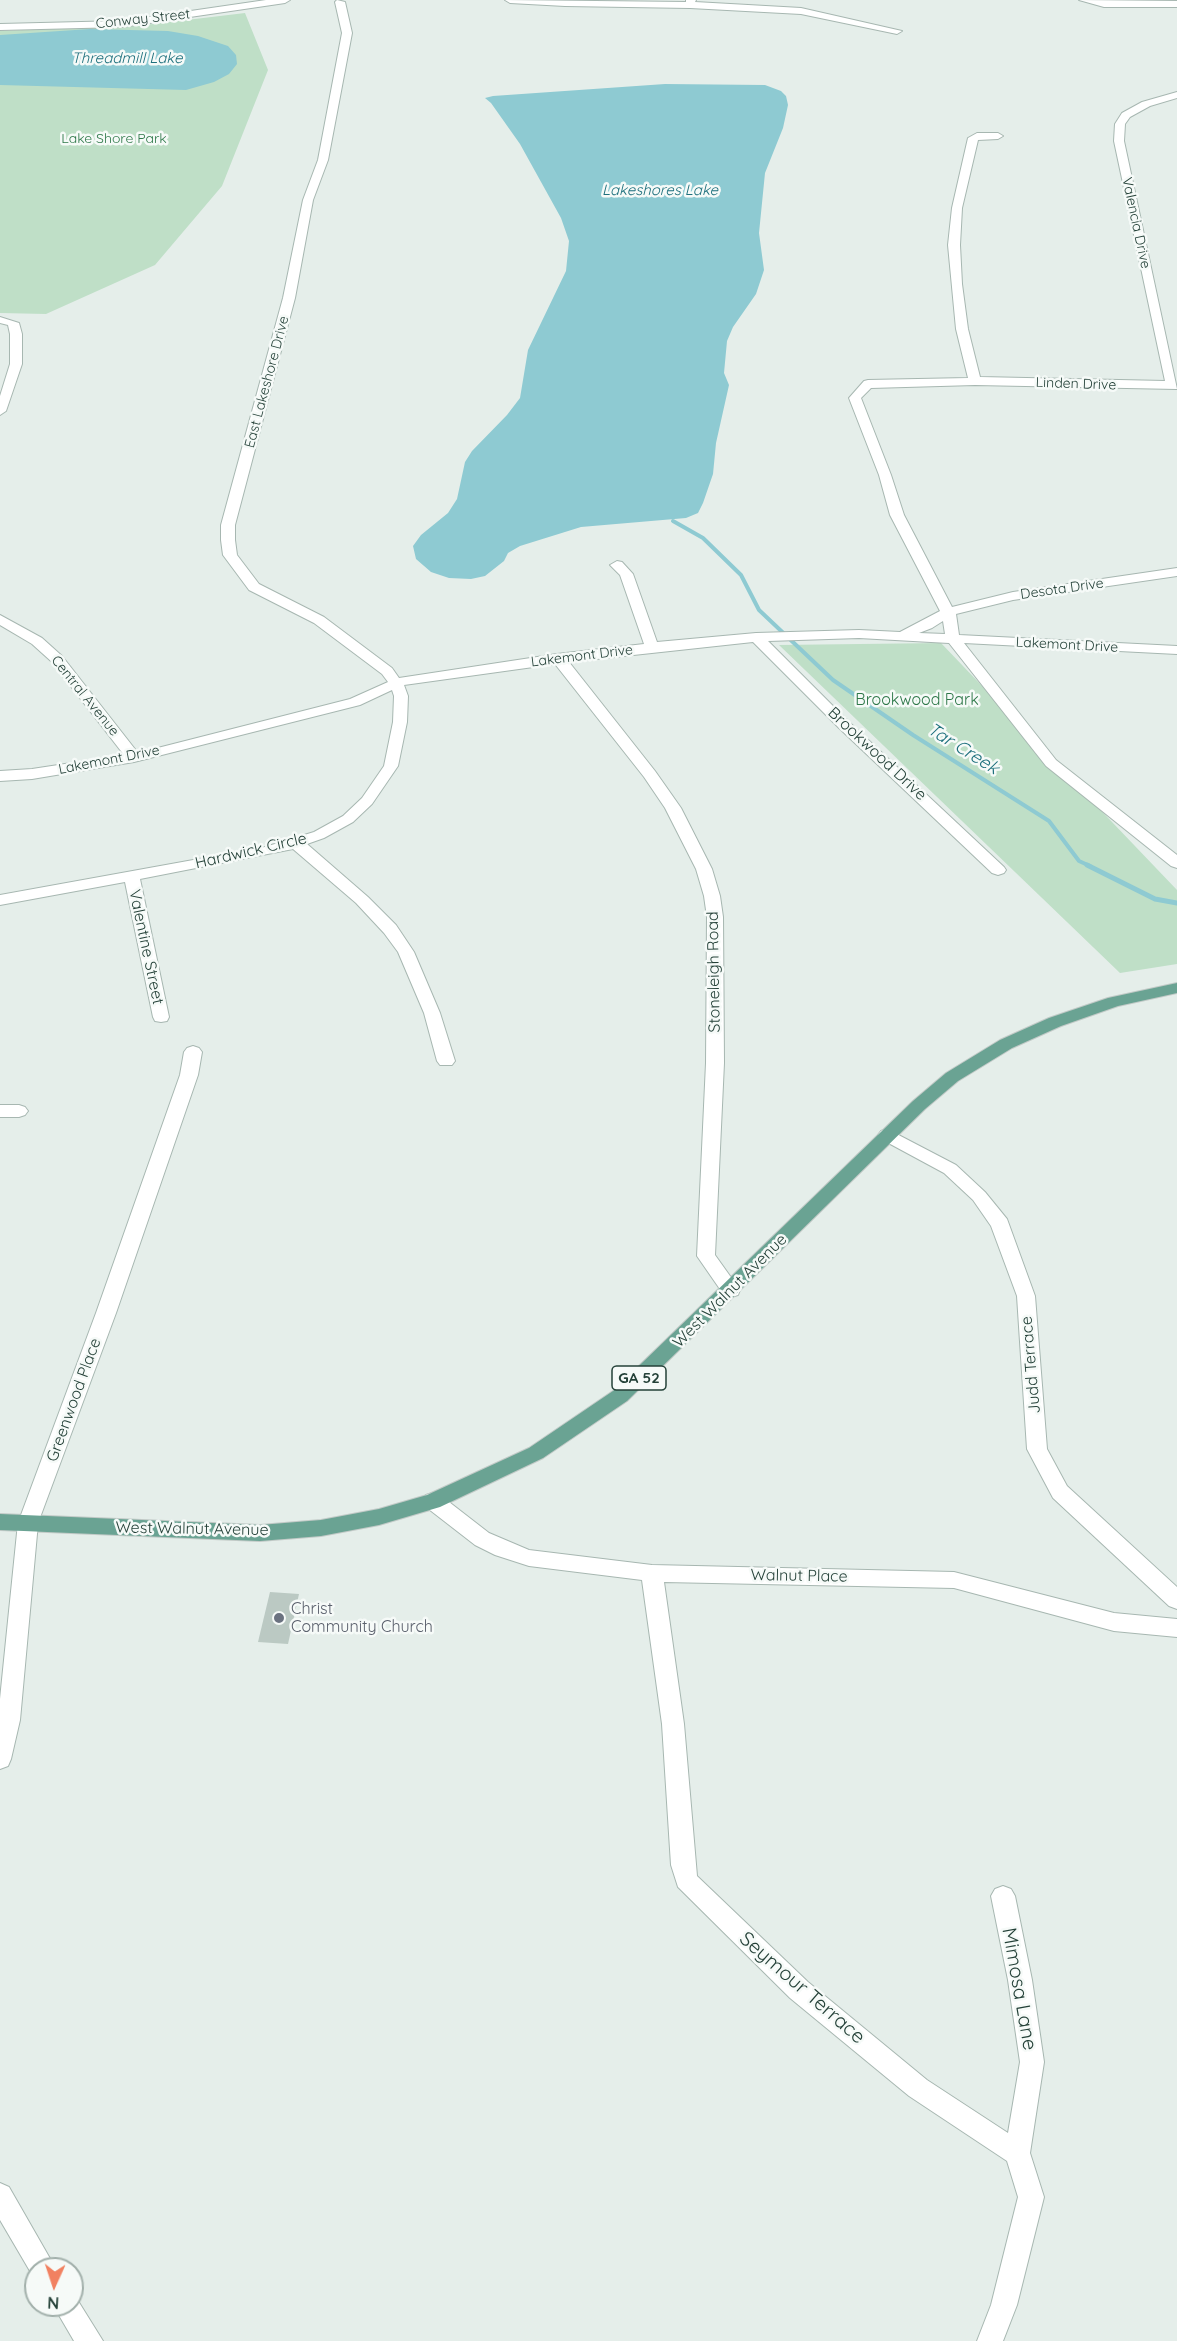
<!DOCTYPE html>
<style>
body{margin:0}
#map{position:relative;width:1177px;height:2341px;overflow:hidden;background:#e5eeea;font-family:Quicksand,sans-serif}
canvas{display:block}
.north{position:absolute;left:24px;top:2257px;width:60px;height:60px;box-sizing:border-box;background:#f6faf8;border:2px solid #a2b0ab;border-radius:50%;rotate:183deg;font-size:16px;font-weight:700;line-height:24px;text-align:center;color:#244138}
.north::after{content:'';display:block;margin:auto;width:21px;height:27px;background:#f18161;clip-path:polygon(50% 0,100% 100%,50% 72%,0 100%)}
</style>
<div id="map">
<canvas width="1177" height="2341"></canvas>
<div class="north">N</div>
</div>
<script>
const ctx = document.querySelector('canvas').getContext('2d');
ctx.lineJoin = 'round';
function fillPath(path, color) {
  ctx.fillStyle = color;
  ctx.fill(path, 'evenodd');
}
function poly(rows) {
  const path = new Path2D();
  for (const r of rows) {
    path.moveTo(r[0], r[1]);
    for (let i = 2; i < r.length; i += 2) path.lineTo(r[i], r[i + 1]);
  }
  return path;
}
function trace(path, color, width, dash) {
  ctx.strokeStyle = color;
  ctx.lineWidth = width;
  ctx.lineCap = dash ? 'butt' : 'round';
  ctx.setLineDash(dash || []);
  ctx.stroke(path);
}
function label(font, color, halo, rows, align = 'center') {
  ctx.font = font + ' Quicksand,sans-serif';
  ctx.lineWidth = 5;
  ctx.setLineDash([]);
  ctx.textBaseline = 'middle';
  ctx.strokeStyle = halo;
  ctx.fillStyle = color;
  for (const [text, x, y, turn = 0] of rows) {
    ctx.save();
    ctx.translate(x, y);
    ctx.rotate((+turn || 0) * Math.PI / 180);
    ctx.textAlign = isNaN(turn) ? turn : align;
    if (halo) ctx.strokeText(text, 0, 0);
    ctx.fillText(text, 0, 0);
    ctx.restore();
  }
}
fillPath(poly([
 [245,13,268,70,222,186,155,265,46,314,0,313,0,31,153,24],
 [941,643,1177,890,1177,964,1120,973,779,645]
]), '#bfdfc7');
fillPath(poly([
 [90,29,168,31,198,36,228,46,236,55,237,64,229,74,214,82,186,90,0,85,0,35],
 [665,84,765,85,781,91,786,96,788,105,783,128,765,173,759,233,764,270,756,294,733,327,727,341,724,373,729,385,716,443,713,474,703,503,698,513,686,518,581,527,520,546,508,553,504,561,485,576,471,579,449,578,431,572,416,559,413,546,421,535,448,513,457,499,465,462,472,451,507,415,520,398,528,350,566,271,569,241,561,218,520,144,491,103,485,98,493,96]
]), '#8ecad2');
trace(poly([
 [673,521,703,538,741,575,759,610,833,680,913,735,1049,821,1079,861,1090,866]
]), '#8ecad2', 4);
trace(poly([
 [1087,865,1155,899,1177,903]
]), '#8ecad2', 5);
fillPath(poly([
 [270,1592,299,1594,288,1644,258,1642]
]), '#bbc9c3');
const minor = poly([
 [266,0,290,0,285,3,122,27,0,30,0,24,122,21,266,0],
 [337,0,345,2,352,33,328,160,313,200,295,298,235,525,235,540,237,555,259,584,324,617,392,668,399,678,557,654,644,644,620,575,610,565,617,561,622,562,633,574,657,642,756,633,859,630,900,632,940,611,890,515,879,475,849,398,864,381,868,380,968,378,956,329,948,245,952,208,968,138,977,133,998,133,1003,136,998,139,978,140,962,208,960,245,962,284,968,329,980,377,1165,381,1114,141,1115,124,1122,113,1142,102,1177,92,1177,98,1150,106,1130,117,1125,124,1124,141,1177,389,975,385,871,388,861,398,891,475,904,515,952,607,1013,592,1177,568,1177,576,1013,600,956,614,959,635,1177,646,1177,654,964,643,1056,760,1177,855,1177,868,1171,866,1046,766,949,643,859,638,768,641,849,722,1004,867,1006,870,1004,873,998,875,992,873,839,728,753,642,569,662,655,771,681,808,712,869,720,896,723,917,724,1063,715,1255,740,1290,738,1295,731,1297,724,1295,697,1256,706,1063,707,917,704,896,696,869,665,808,644,777,555,664,404,685,408,696,407,722,398,766,372,804,353,822,324,838,307,844,368,897,396,925,414,952,440,1013,455,1061,452,1065,440,1065,437,1061,424,1013,398,952,384,933,356,903,293,849,140,879,169,1017,167,1021,161,1022,155,1021,153,1017,125,882,0,905,0,895,265,847,314,832,343,816,362,798,384,766,393,722,394,696,392,690,360,705,134,762,32,779,0,781,0,771,32,769,124,755,52,662,32,644,0,625,0,615,42,638,62,656,138,753,350,699,388,682,382,674,314,623,249,590,223,555,221,540,221,525,283,298,303,200,318,160,342,33,335,2,337,0],
 [943,621,945,634,919,633,932,628,943,621],
 [505,0,686,2,686,0,696,0,695,2,801,8,902,31,897,34,801,14,690,8,565,6,510,3,505,0],
 [1079,0,1177,1,1177,7,1104,7,1079,0],
 [0,317,19,323,22,334,22,364,6,411,0,415,0,396,10,364,10,334,8,325,0,323,0,317],
 [193,1046,199,1048,202,1052,198,1075,116,1313,38,1523,20,1720,11,1759,8,1766,0,1769,0,1699,18,1523,96,1313,180,1075,184,1052,187,1048,193,1046],
 [0,1105,19,1105,25,1107,28,1111,25,1115,19,1117,0,1117,0,1105],
 [887,1129,956,1165,985,1192,1007,1219,1035,1296,1047,1449,1067,1486,1177,1587,1177,1609,1169,1606,1053,1498,1027,1449,1017,1296,991,1226,973,1200,944,1173,881,1139,878,1135,881,1131,887,1129],
 [433,1493,440,1495,489,1533,529,1550,652,1565,954,1572,1114,1613,1177,1619,1177,1637,1114,1631,954,1588,664,1582,684,1724,697,1876,808,1982,927,2080,1008,2133,1020,2062,1008,1980,991,1896,995,1889,1003,1886,1011,1889,1015,1896,1032,1980,1044,2062,1030,2153,1044,2197,1017,2305,1003,2341,977,2341,991,2305,1018,2197,1007,2161,909,2096,790,1998,678,1887,671,1865,662,1724,642,1580,529,1566,495,1555,475,1545,426,1507,423,1501,426,1495,433,1493],
 [0,2183,9,2187,56,2269,36,2269,36,2279,34,2278,0,2220,0,2183],
 [72,2294,75,2296,103,2341,74,2341,53,2305,72,2305,72,2294]
]);
const primary = poly([
 [1177,983,1177,993,1118,1006,1061,1026,1012,1048,958,1081,925,1109,627,1401,543,1458,440,1507,379,1525,321,1536,260,1541,0,1530,0,1514,260,1525,321,1520,379,1509,427,1495,529,1448,613,1391,913,1101,946,1073,1000,1040,1049,1018,1108,998,1177,983]
]);
trace(minor, '#a7b7b1', 2);
trace(primary, '#c2cac7', 2);
fillPath(minor, '#fff');
fillPath(primary, '#6aa393');
for (const [x, y, r, color] of [
 [279,1618,6,"#6b7280"]
]) {
  const dot = new Path2D();
  dot.arc(x, y, r, 0, 2 * Math.PI);
  ctx.fillStyle = color;
  ctx.fill(dot);
  trace(dot, '#f6faf8', 2);
}
label('14px', '#244138', '#f6faf8', [
 ["Conway Street",143,19,-6],
 ["Valencia Drive",1136,223,78],
 ["East Lakeshore Drive",267,382,-75],
 ["Linden Drive",1076,384,2],
 ["Desota Drive",1062,589,-8],
 ["Lakemont Drive",1067,645,3],
 ["Lakemont Drive",582,656,-7],
 ["Central Avenue",85,696,51],
 ["Lakemont Drive",109,760,-11]
]);
label('14px', '#2e7849', '#f6faf8', [
 ["Lake Shore Park",114,139]
]);
label('italic 15px', '#1e707d', '#f6faf8', [
 ["Threadmill Lake",127,58],
 ["Lakeshores Lake",660,190]
]);
for (const [x, y, w] of [
 [639,1378,54]
]) {
  const box = new Path2D();
  box.roundRect(x - w / 2, y - 12, w, 24, 4.5);
  ctx.fillStyle = '#f6faf8';
  ctx.fill(box);
  trace(box, '#244138', 1.5);
}
label('bold 15px', '#244138', null, [
 ["GA 52",639,1378]
]);
label('16px', '#2e7849', '#f6faf8', [
 ["Brookwood Park",917,700]
]);
label('16px', '#244138', '#f6faf8', [
 ["Brookwood Drive",877,754,43],
 ["Hardwick Circle",251,851,-13],
 ["Valentine Street",146,947,78],
 ["Stoneleigh Road",714,972,-91],
 ["West Walnut Avenue",730,1291,-45],
 ["Judd Terrace",1031,1365,-95],
 ["Greenwood Place",74,1400,-70],
 ["West Walnut Avenue",192,1529,1],
 ["Walnut Place",799,1576,1]
]);
label('16px', '#5b616d', '#f6faf8', [
 ["Christ",291,1609],
 ["Community Church",291,1627]
], 'left');
label('italic 18px', '#1e707d', '#f6faf8', [
 ["Tar Creek",963,749,32]
]);
label('20px', '#244138', '#f6faf8', [
 ["Seymour Terrace",802,1988,41],
 ["Mimosa Lane",1019,1989,80]
]);
</script>
